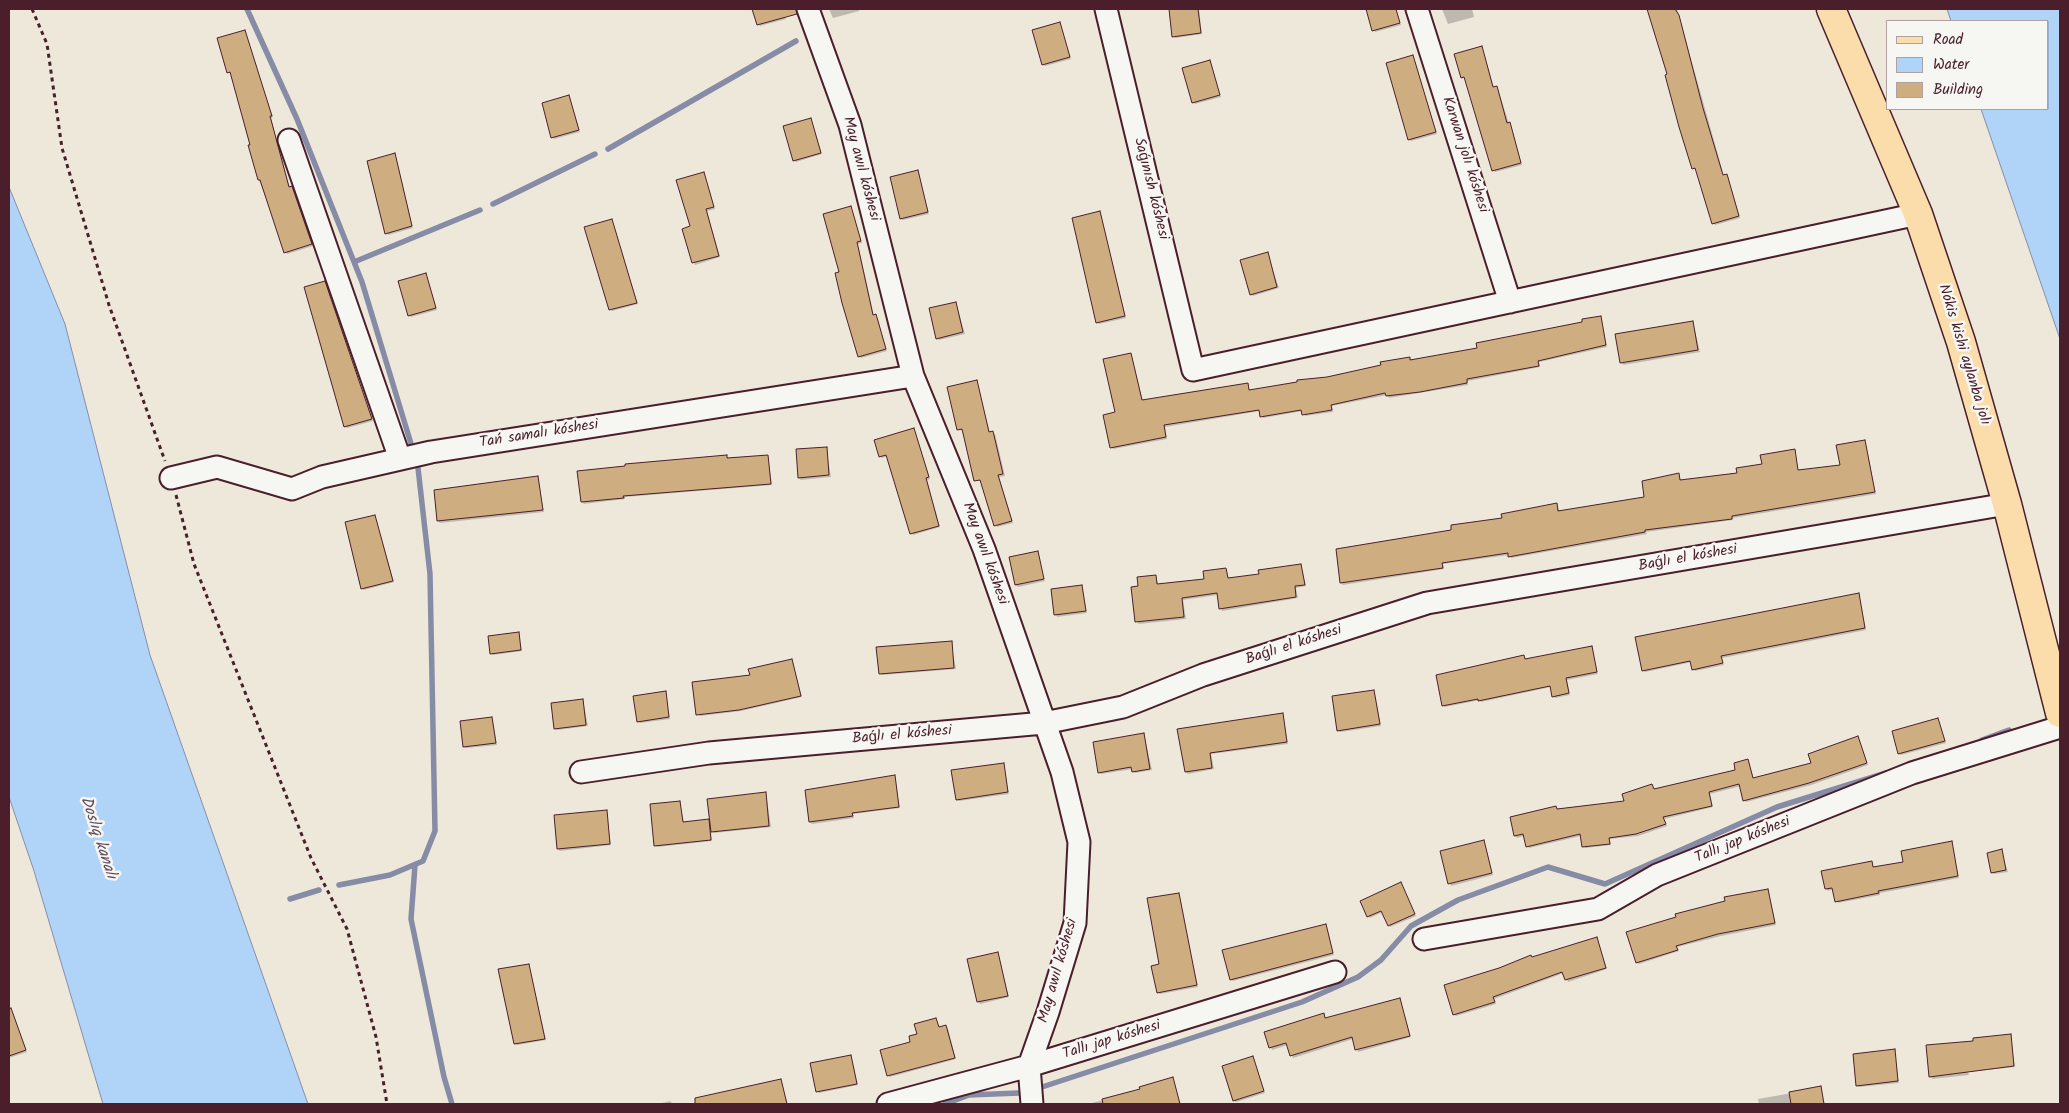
<!DOCTYPE html>
<meta charset="utf-8">
<style>
body{margin:0}
#map{position:relative;width:2069px;height:1113px;overflow:hidden;background:#eee8db;font-family:Kalam,sans-serif}
canvas{display:block}
.frame{position:absolute;inset:0;border:10px solid #4a1f2b;pointer-events:none}
.legend{position:absolute;left:1886px;top:20px;width:162px;height:90px;box-sizing:border-box;background:#f6f6f2;border:1px solid #b1a0a2;margin:0;padding:6px 9px;list-style:none;font-size:15px;color:#4a1f2b}
.legend li{display:flex;align-items:center;gap:10px;height:25px}
.legend b{width:25px;border:1px solid #b1a0a2}
</style>
<div id="map">
<canvas width="2069" height="1113"></canvas>
<div class="frame"></div>
<ul class="legend">
<li><b style="height:6px;background:#faddab"></b>Road</li>
<li><b style="height:14px;background:#afd4f8"></b>Water</li>
<li><b style="height:14px;background:#ceae81"></b>Building</li>
</ul>
</div>
<script>
const ctx = document.querySelector('canvas').getContext('2d');
ctx.lineJoin = 'round';
function fillPath(path, color) {
  ctx.fillStyle = color;
  ctx.fill(path, 'evenodd');
}
function poly(rows) {
  const path = new Path2D();
  for (const r of rows) {
    path.moveTo(r[0], r[1]);
    for (let i = 2; i < r.length; i += 2) path.lineTo(r[i], r[i + 1]);
  }
  return path;
}
function trace(path, color, width, dash) {
  ctx.strokeStyle = color;
  ctx.lineWidth = width;
  ctx.lineCap = dash ? 'butt' : 'round';
  ctx.setLineDash(dash || []);
  ctx.stroke(path);
}
function label(font, color, halo, rows, align = 'center') {
  ctx.font = font + ' Kalam,sans-serif';
  ctx.lineWidth = 5;
  ctx.setLineDash([]);
  ctx.textBaseline = 'middle';
  ctx.strokeStyle = halo;
  ctx.fillStyle = color;
  for (const [text, x, y, turn = 0] of rows) {
    ctx.save();
    ctx.translate(x, y);
    ctx.rotate((+turn || 0) * Math.PI / 180);
    ctx.textAlign = isNaN(turn) ? turn : align;
    if (halo) ctx.strokeText(text, 0, 0);
    ctx.fillText(text, 0, 0);
    ctx.restore();
  }
}
const water = poly([
 [1947,9,2060,9,2060,339,1981,109,2048,109,2048,21,1951,21,1947,9],
 [9,187,65,324,150,655,308,1104,103,1104,34,871,9,797,9,187]
]);
fillPath(water, '#afd4f8');
trace(water, '#878ca6', 1);
fillPath(poly([
 [754,9,783,9,786,19,760,26],
 [829,9,859,9,859,11,833,18],
 [1170,9,1199,9,1202,34,1175,38],
 [1367,9,1396,9,1401,25,1375,32],
 [1442,9,1472,9,1474,17,1448,24],
 [1648,9,1677,9,1724,176,1728,178,1740,218,1715,225,1713,223,1697,170,1693,168,1669,75],
 [1059,24,1071,59,1045,66,1043,64],
 [244,32,273,117,271,118,290,188,293,189,313,246,287,254,259,180,252,145,232,74,228,72],
 [1482,47,1494,88,1498,89,1522,165,1495,172,1466,78,1462,77],
 [1413,57,1437,134,1411,141,1409,139],
 [1209,62,1221,97,1195,104,1193,102],
 [569,97,580,132,554,139,553,137],
 [811,119,822,154,796,162,794,160],
 [395,154,413,228,388,235,376,200,379,199],
 [918,172,929,214,903,220,901,218],
 [703,173,715,209,707,211,720,257,695,265,683,229,691,227],
 [850,208,862,243,858,244,874,316,877,317,887,351,861,358,859,356],
 [1100,213,1126,318,1099,324,1097,322],
 [611,220,638,304,612,311,610,309],
 [1267,253,1279,288,1253,296,1251,294],
 [425,274,437,310,411,317,409,315],
 [325,283,373,421,347,428,345,426],
 [956,303,965,334,939,340,937,338],
 [1601,317,1607,347,1539,362,1540,367,1468,381,1468,385,1389,398,1387,395,1332,406,1333,412,1305,416,1303,411,1263,418,1260,411,1165,427,1167,439,1113,449,1111,447,1131,354,1143,401,1247,384,1250,391,1327,378,1410,358,1412,361,1478,349],
 [1693,322,1700,352,1623,365,1622,363,1617,335],
 [976,381,990,433,995,434,1005,476,999,477,1013,523,997,527,982,481,975,480,963,431,959,430],
 [914,429,930,479,927,480,940,527,913,535,888,456,882,458,880,456],
 [1865,441,1876,494,1733,518,1733,520,1646,532,1647,534,1511,558,1509,555,1443,564,1444,569,1343,585,1341,583,1337,550,1453,532,1557,505,1560,512,1646,498,1679,474,1681,481,1738,474,1794,451,1799,472,1841,466],
 [826,448,831,477,801,480,799,478],
 [768,456,772,485,625,497,625,499,584,504,582,502,678,460],
 [537,477,544,512,440,523,438,521],
 [375,516,394,582,364,590,362,588],
 [1037,552,1045,581,1018,587,1016,585],
 [1301,565,1306,586,1296,588,1298,598,1222,611,1218,595,1183,600,1186,619,1139,624,1137,622,1133,588,1139,588,1156,577,1159,586,1206,580,1226,569,1229,579,1260,575],
 [1082,586,1087,613,1057,617,1056,615],
 [1858,594,1866,630,1722,658,1724,665,1695,671,1692,662,1645,672,1643,670],
 [518,634,522,651,493,655,491,653],
 [951,643,956,669,882,675,880,673],
 [1591,647,1598,674,1567,680,1570,695,1555,698,1551,687,1481,702,1480,700,1445,707,1443,705,1523,657,1526,660],
 [792,660,802,697,741,711,700,716,698,714,751,676],
 [1374,691,1381,726,1340,732,1338,730],
 [665,693,670,719,640,723,638,721],
 [583,700,588,726,557,730,555,728],
 [1283,715,1288,744,1211,754,1214,769,1188,774,1186,772,1179,730],
 [492,718,497,745,466,748,464,747],
 [1938,720,1946,743,1901,755,1899,753],
 [1144,734,1152,770,1135,773,1133,769,1101,774,1099,772],
 [1858,738,1868,765,1811,785,1746,802,1741,786,1710,794,1713,807,1664,819,1667,826,1638,836,1610,839,1611,845,1585,848,1581,836,1529,848,1524,836,1517,838,1515,836,1511,817,1557,809,1626,802,1652,786,1655,790,1737,771,1748,760,1754,779,1813,763],
 [1003,764,1009,794,959,801,957,800],
 [894,776,900,808,853,814,854,818,812,824,810,822,806,791],
 [766,793,771,827,714,833,711,831,712,841,657,847,655,845,680,803,684,823,709,820,711,823],
 [606,811,611,845,560,851,558,849],
 [1483,841,1493,875,1451,886,1441,852],
 [1951,843,1959,878,1880,893,1880,895,1838,903,1834,889,1828,891,1826,889,1871,862,1874,868,1904,863],
 [2001,851,2008,872,1994,874,1992,873],
 [1401,884,1416,916,1390,927,1383,912,1370,918,1368,916],
 [1768,890,1776,925,1721,936,1677,947,1679,951,1639,964,1637,962],
 [1178,894,1198,987,1160,994,1158,992,1160,965],
 [1326,925,1334,955,1233,981,1231,979],
 [1597,939,1607,969,1568,982,1564,973,1494,999,1496,1004,1456,1016,1454,1014,1533,958],
 [997,953,1009,997,980,1004,978,1002],
 [529,965,546,1040,517,1045,515,1044],
 [1399,1000,1411,1037,1358,1052,1353,1039,1293,1058,1288,1045,1272,1050,1265,1033,1323,1014,1326,1020],
 [14,1018,27,1052,9,1058,9,1020],
 [936,1019,940,1028,946,1027,948,1029,956,1059,890,1077,888,1075,912,1042],
 [2010,1035,2015,1067,1968,1072,1969,1075,1932,1079,1931,1077,1974,1042],
 [1894,1051,1899,1083,1859,1087,1857,1085],
 [851,1056,858,1085,819,1093,817,1091],
 [1253,1057,1265,1093,1236,1102,1234,1100],
 [1172,1079,1181,1104,1088,1104,1142,1090],
 [780,1081,788,1104,712,1104,710,1096],
 [1820,1088,1825,1104,1759,1104,1758,1099],
 [670,1101,673,1104,658,1104]
]), '#0003');
trace(poly([
 [247,9,297,119,362,282,412,447],
 [608,149,796,41],
 [493,204,595,154],
 [354,262,480,210],
 [1982,740,2009,730],
 [415,865,411,919,444,1077,452,1104],
 [339,885,390,875,423,861,435,831,430,574,418,468],
 [290,899,319,890],
 [1042,1087,1302,1002,1358,977,1381,960,1411,926,1458,900,1548,867,1605,884,1777,807,1886,773],
 [945,1104,969,1095,1019,1093]
]), '#878ca6', 5.5);
const building = poly([
 [752,9,796,9,797,14,757,25,752,9],
 [1169,9,1198,9,1201,33,1172,37,1169,9],
 [1366,9,1396,9,1400,23,1372,31,1366,9],
 [1647,9,1675,9,1679,15,1703,108,1723,175,1727,174,1739,216,1712,224,1695,168,1692,169,1679,127,1665,75,1667,74,1647,9],
 [1060,22,1070,57,1042,65,1032,30,1060,22],
 [245,30,272,116,270,116,289,187,292,186,312,244,284,253,260,180,258,180,248,145,250,145,230,72,227,73,217,38,245,30],
 [1482,46,1493,87,1497,86,1507,123,1510,122,1521,163,1492,171,1464,77,1461,78,1454,54,1482,46],
 [1413,55,1436,132,1408,140,1386,63,1413,55],
 [1210,60,1220,95,1192,103,1182,68,1210,60],
 [569,95,579,130,551,138,542,103,569,95],
 [811,118,821,153,793,161,783,126,811,118],
 [395,153,412,226,385,234,367,161,395,153],
 [918,170,928,212,900,219,890,177,918,170],
 [704,172,714,207,706,209,719,256,692,263,682,229,690,226,676,180,704,172],
 [851,206,861,241,857,242,873,315,876,314,886,349,858,357,842,303,835,273,839,272,823,214,851,206],
 [1100,211,1125,316,1096,323,1072,218,1100,211],
 [612,219,637,303,609,310,584,227,612,219],
 [1268,252,1277,287,1250,295,1240,260,1268,252],
 [426,273,436,308,408,316,398,281,426,273],
 [325,281,372,419,344,427,304,287,325,281],
 [956,302,963,332,936,339,929,308,956,302],
 [1601,316,1606,345,1538,361,1539,366,1467,379,1467,383,1420,392,1386,396,1385,393,1331,405,1332,410,1302,415,1301,410,1260,417,1259,410,1164,425,1166,437,1110,448,1103,415,1115,412,1103,359,1131,353,1142,400,1248,383,1249,390,1297,382,1297,380,1327,377,1381,365,1380,362,1410,357,1410,360,1477,348,1476,343,1582,322,1582,319,1601,316],
 [1693,321,1698,350,1620,363,1615,334,1693,321],
 [977,380,989,432,993,431,1003,474,998,475,1012,521,994,526,980,480,974,481,962,429,957,430,947,387,977,380],
 [914,428,929,477,926,478,939,526,910,534,886,455,879,457,874,440,914,428],
 [1865,440,1875,492,1732,516,1732,519,1645,530,1645,532,1508,557,1508,553,1442,563,1443,568,1340,583,1336,549,1451,530,1451,525,1502,518,1501,514,1557,503,1558,511,1644,497,1642,481,1679,473,1680,480,1737,473,1736,468,1762,464,1760,455,1795,449,1798,470,1840,465,1836,445,1865,440],
 [827,447,829,475,798,478,796,449,827,447],
 [727,455,727,458,768,455,771,484,623,496,624,498,581,502,577,471,625,466,625,464,727,455],
 [538,476,543,510,437,521,434,490,538,476],
 [375,515,393,581,361,589,345,522,375,515],
 [1038,551,1044,579,1015,585,1009,557,1038,551],
 [1301,564,1305,585,1295,586,1296,597,1219,609,1217,593,1182,598,1184,617,1135,622,1131,587,1138,586,1137,577,1156,575,1157,584,1204,579,1203,571,1226,568,1228,578,1259,574,1258,570,1301,564],
 [1082,585,1086,611,1054,615,1051,589,1082,585],
 [1859,593,1865,628,1721,656,1723,663,1692,670,1690,661,1642,671,1635,637,1859,593],
 [519,632,521,650,490,654,488,636,519,632],
 [952,641,954,668,879,674,876,647,952,641],
 [1592,646,1597,672,1566,678,1569,693,1552,697,1550,686,1478,701,1478,699,1442,706,1436,675,1524,655,1525,659,1592,646],
 [792,659,801,696,739,710,696,715,692,682,750,675,748,669,792,659],
 [1374,690,1380,724,1337,731,1332,696,1374,690],
 [666,691,669,717,637,722,633,696,666,691],
 [583,699,586,725,554,729,551,703,583,699],
 [1283,713,1287,742,1210,753,1212,768,1185,772,1177,729,1283,713],
 [492,717,496,743,463,747,460,721,492,717],
 [1938,718,1945,741,1898,754,1892,731,1938,718],
 [1144,733,1150,769,1132,772,1131,767,1098,773,1093,742,1144,733],
 [1858,736,1867,763,1809,783,1743,801,1739,784,1709,792,1712,806,1663,817,1666,824,1636,834,1609,838,1610,844,1582,847,1580,834,1526,847,1523,834,1514,836,1510,817,1556,806,1557,809,1624,801,1622,794,1652,784,1654,789,1735,770,1734,763,1748,759,1753,778,1811,763,1808,754,1858,736],
 [1004,763,1008,792,956,800,951,770,1004,763],
 [895,775,899,807,852,813,853,816,809,822,805,790,895,775],
 [766,792,769,826,711,832,707,799,766,792],
 [680,801,683,822,709,819,711,840,654,846,650,804,680,801],
 [607,810,610,844,557,849,554,815,607,810],
 [1484,840,1492,873,1448,884,1440,851,1484,840],
 [1952,841,1958,876,1878,891,1879,893,1835,902,1832,888,1825,889,1821,871,1872,861,1873,867,1903,862,1901,851,1952,841],
 [2002,849,2006,870,1991,873,1987,853,2002,849],
 [1401,882,1415,914,1388,926,1381,911,1367,917,1360,901,1401,882],
 [1768,889,1775,923,1718,934,1676,946,1678,950,1636,963,1626,932,1676,917,1675,914,1725,901,1724,897,1768,889],
 [1179,893,1197,985,1157,993,1151,966,1159,964,1147,898,1179,893],
 [1326,924,1333,953,1230,980,1222,950,1326,924],
 [1597,937,1606,968,1565,980,1562,972,1493,997,1495,1002,1453,1015,1444,985,1499,968,1531,955,1532,957,1597,937],
 [998,952,1008,996,977,1002,967,959,998,952],
 [529,964,545,1039,514,1044,498,969,529,964],
 [1400,998,1410,1036,1355,1050,1352,1037,1290,1056,1286,1043,1269,1048,1264,1032,1324,1013,1325,1018,1400,998],
 [11,1008,26,1050,9,1056,9,1009,11,1008],
 [936,1018,939,1027,946,1025,955,1058,887,1076,880,1050,910,1042,909,1036,917,1034,914,1024,936,1018],
 [2011,1034,2014,1066,1929,1077,1926,1045,1973,1041,1973,1038,2011,1034],
 [1895,1049,1898,1081,1856,1086,1853,1054,1895,1049],
 [851,1055,857,1084,816,1092,810,1063,851,1055],
 [1253,1056,1264,1091,1233,1101,1222,1066,1253,1056],
 [1173,1077,1180,1104,1103,1104,1102,1099,1140,1089,1139,1087,1173,1077],
 [781,1079,787,1104,695,1104,695,1098,781,1079],
 [1821,1086,1824,1104,1791,1104,1789,1092,1821,1086]
]);
fillPath(building, '#ceae81');
trace(building, '#4a1f2b', 1);
const minor = poly([
 [808,9,850,125,913,376,984,549,1062,772,1079,842,1075,923,1048,1012,1029,1066,1032,1104],
 [1106,9,1193,370,1918,214],
 [1417,9,1510,302],
 [289,140,400,459],
 [171,478,217,467,292,489,322,477,431,452,913,376],
 [581,772,709,753,1044,723,1123,707,1203,675,1427,603,2007,504],
 [1424,939,1598,909,1657,875,1912,773,2060,727],
 [888,1104,1029,1066,1335,972]
]);
const major = poly([
 [1831,9,1918,214,1961,342,2007,504,2060,713]
]);
trace(minor, '#4a1f2b', 25);
trace(major, '#4a1f2b', 31);
trace(poly([
 [32,9,47,44,62,148,109,305,165,461],
 [176,495,194,564,311,858,347,929,376,1037,387,1104]
]), '#4a1f2b', 3, [4, 4]);
trace(minor, '#f6f6f2', 21);
trace(major, '#faddab', 28);
label('15px', '#4a1f2b', '#f6f6f2', [
 ["Karwan jolı kóshesi",1464,155,72],
 ["May awıl kóshesi",860,169,75],
 ["Saǵınısh kóshesi",1150,189,76],
 ["Nókis kishi aylanba jolı",1963,355,73],
 ["Tań samalı kóshesi",539,435,-9],
 ["May awıl kóshesi",984,554,70],
 ["Baǵlı el kóshesi",1688,559,-10],
 ["Baǵlı el kóshesi",1294,646,-18],
 ["Baǵlı el kóshesi",902,736,-5],
 ["Tallı jap kóshesi",1743,841,-22],
 ["May awıl kóshesi",1059,971,-74],
 ["Tallı jap kóshesi",1112,1041,-17]
]);
label('italic 16px', '#634c5e', '#f6f6f2', [
 ["Doslıq kanalı",97,838,72]
]);
</script>
